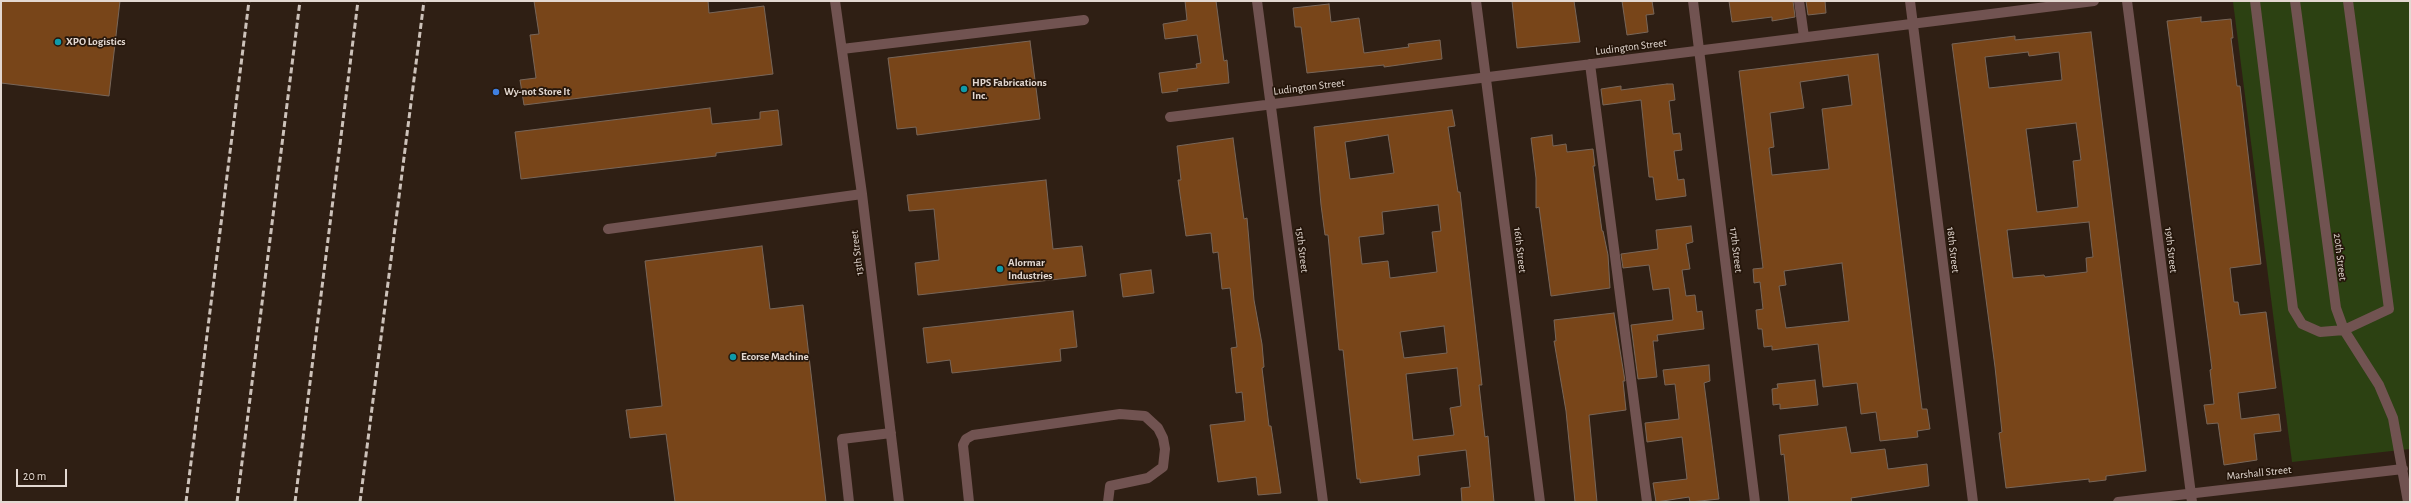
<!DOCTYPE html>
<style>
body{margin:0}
#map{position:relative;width:2411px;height:503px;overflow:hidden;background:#2f1f14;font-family:"Alegreya Sans",sans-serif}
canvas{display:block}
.frame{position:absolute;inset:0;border:2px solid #e3d8d1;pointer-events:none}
.scale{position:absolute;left:16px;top:469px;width:51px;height:18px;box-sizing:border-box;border:2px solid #e3d8d1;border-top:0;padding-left:5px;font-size:12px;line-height:14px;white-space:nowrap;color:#e3d8d1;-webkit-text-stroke:3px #25160b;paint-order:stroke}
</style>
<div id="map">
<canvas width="2411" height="503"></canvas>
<div class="frame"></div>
<div class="scale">20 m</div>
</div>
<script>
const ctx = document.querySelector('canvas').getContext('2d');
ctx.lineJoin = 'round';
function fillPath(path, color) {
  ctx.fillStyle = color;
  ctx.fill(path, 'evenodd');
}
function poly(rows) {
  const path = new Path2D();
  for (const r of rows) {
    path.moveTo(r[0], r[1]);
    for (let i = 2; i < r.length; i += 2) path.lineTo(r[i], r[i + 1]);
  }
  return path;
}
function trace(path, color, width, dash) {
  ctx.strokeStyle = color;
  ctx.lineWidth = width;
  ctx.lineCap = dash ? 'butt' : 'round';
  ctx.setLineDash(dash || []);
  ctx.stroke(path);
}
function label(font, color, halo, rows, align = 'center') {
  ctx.font = font + ' "Alegreya Sans",sans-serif';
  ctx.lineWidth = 3.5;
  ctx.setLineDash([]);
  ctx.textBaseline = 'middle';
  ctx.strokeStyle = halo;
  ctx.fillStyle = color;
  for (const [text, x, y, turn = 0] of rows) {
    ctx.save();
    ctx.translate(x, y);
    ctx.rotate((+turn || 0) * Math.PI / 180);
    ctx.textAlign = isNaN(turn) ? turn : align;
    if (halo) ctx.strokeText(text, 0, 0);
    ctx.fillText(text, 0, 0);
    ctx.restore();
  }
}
fillPath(poly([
 [2241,1,2410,1,2410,449,2292,462,2233,2]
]), '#2c4112');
const building = poly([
 [1,1,120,1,109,96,1,83,1,1],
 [534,1,708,1,709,13,764,6,773,74,524,105,520,80,536,78,530,35,539,34,534,1],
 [1185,1,1216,1,1224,61,1227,60,1229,83,1177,89,1178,91,1162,93,1159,73,1197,68,1196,64,1201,63,1197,35,1165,39,1163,24,1187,20,1185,1],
 [1512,1,1574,1,1580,42,1517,48,1512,1],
 [1622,1,1652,1,1654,14,1646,15,1648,32,1627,35,1622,1],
 [1729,1,1793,1,1795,17,1772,21,1772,17,1732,22,1729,1],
 [1806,1,1825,1,1826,13,1808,15,1806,1],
 [1329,4,1331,22,1359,18,1364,53,1409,47,1408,44,1440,40,1442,59,1384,67,1384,65,1307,73,1301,27,1295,27,1293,8,1329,4],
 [2201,17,2201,22,2231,19,2233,38,2231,38,2237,86,2240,86,2261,264,2230,268,2234,302,2238,302,2240,315,2266,312,2276,388,2238,393,2241,419,2279,414,2281,431,2254,434,2257,460,2224,465,2218,423,2207,424,2204,405,2214,404,2210,370,2212,369,2167,21,2201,17],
 [2091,32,2146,471,2106,476,2106,480,2089,482,2089,479,2006,488,1999,433,2002,432,1995,367,1952,44,2015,36,2015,40,2091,32],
 [2028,52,2029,56,2059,52,2062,80,1989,88,1985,57,2028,52],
 [2076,123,2081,160,2073,161,2078,207,2037,212,2026,129,2076,123],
 [2089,222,2093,257,2086,258,2087,272,2045,277,2044,275,2013,278,2007,230,2089,222],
 [1030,41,1040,119,917,135,916,127,897,129,888,58,1030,41],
 [1878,54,1922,409,1927,409,1930,429,1917,431,1918,437,1880,441,1876,412,1861,414,1857,383,1823,387,1818,344,1772,350,1772,346,1764,347,1762,329,1758,329,1756,310,1763,309,1760,282,1754,283,1753,269,1763,268,1739,71,1878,54],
 [1848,75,1852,105,1822,109,1829,169,1772,175,1769,148,1774,147,1770,113,1804,108,1800,82,1848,75],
 [1842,263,1849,321,1786,328,1779,286,1786,285,1784,271,1842,263],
 [1667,84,1673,84,1675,100,1669,101,1673,134,1680,133,1682,150,1674,151,1678,180,1684,179,1686,196,1656,200,1653,177,1649,177,1641,100,1603,105,1601,89,1621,86,1621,90,1667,84],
 [710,108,712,124,760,119,760,112,778,110,782,145,716,153,716,156,521,179,515,132,710,108],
 [1452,110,1455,126,1448,127,1458,192,1460,192,1482,385,1479,385,1485,437,1488,436,1494,502,1462,502,1461,488,1470,487,1466,450,1418,456,1420,475,1360,483,1360,479,1357,479,1343,350,1339,350,1328,235,1325,235,1321,205,1314,127,1452,110],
 [1388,135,1394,173,1350,179,1345,142,1388,135],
 [1438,205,1441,231,1432,232,1437,272,1390,278,1388,261,1362,264,1359,237,1384,234,1382,212,1438,205],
 [1444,326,1447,353,1404,358,1400,332,1444,326],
 [1457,368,1461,406,1450,408,1454,435,1413,440,1406,374,1457,368],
 [1552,135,1553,146,1566,144,1567,152,1593,149,1595,166,1593,166,1602,231,1603,231,1608,255,1610,288,1551,296,1539,207,1536,208,1536,178,1531,138,1552,135],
 [1233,138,1244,219,1247,218,1254,300,1262,344,1264,367,1262,368,1269,426,1271,426,1281,493,1258,495,1256,477,1218,482,1210,425,1245,421,1242,392,1236,393,1231,348,1237,347,1230,288,1222,289,1218,252,1213,253,1211,233,1186,236,1178,180,1181,180,1177,146,1233,138],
 [1046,180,1053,249,1082,246,1086,276,918,295,915,263,939,260,934,209,909,211,907,195,1046,180],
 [1691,226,1693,242,1686,244,1690,269,1682,270,1686,296,1695,295,1697,312,1702,311,1704,329,1657,335,1658,341,1653,341,1657,377,1638,379,1631,325,1673,320,1669,288,1653,290,1649,265,1623,268,1621,254,1658,249,1656,230,1691,226],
 [762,246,770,309,803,305,826,502,675,502,666,434,630,438,626,410,662,406,645,261,762,246],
 [1151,270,1154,293,1123,297,1120,274,1151,270],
 [1073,311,1077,347,1060,349,1061,361,952,373,950,360,927,363,923,328,1073,311],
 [1614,313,1625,381,1623,381,1626,410,1589,415,1597,502,1575,502,1566,411,1554,341,1556,341,1554,320,1614,313],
 [1709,365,1710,381,1704,383,1719,499,1690,502,1689,497,1656,502,1653,483,1687,479,1682,437,1647,442,1645,423,1679,419,1675,384,1665,385,1663,370,1709,365],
 [1815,380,1818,405,1780,409,1780,404,1773,405,1772,389,1778,388,1777,384,1815,380],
 [1846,427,1851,453,1885,449,1888,469,1927,464,1929,486,1851,498,1852,502,1789,502,1784,454,1781,455,1779,435,1846,427]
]);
fillPath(building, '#784519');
trace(building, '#786659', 1);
trace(poly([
 [835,1,862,194,899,502],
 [1257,1,1323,502],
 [1476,1,1540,502],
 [1693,1,1755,502],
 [1799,1,1804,37],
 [1910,1,1973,502],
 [2127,1,2192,502],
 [2255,1,2293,309,2302,324,2320,332,2344,330,2389,309,2348,1],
 [2295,1,2336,308,2344,330,2379,385,2393,418,2408,502],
 [842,49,1084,20],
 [1590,64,1647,502],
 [1170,117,2094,1],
 [608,229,862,194],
 [849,502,842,439,891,433],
 [969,502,963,445,966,439,973,435,1120,414,1145,416,1158,428,1163,438,1165,449,1163,467,1148,478,1110,486,1108,502],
 [2118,502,2403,469]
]), '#715351', 10);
trace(poly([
 [186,502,249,1],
 [237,502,300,1],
 [295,502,358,1],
 [360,502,424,1]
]), '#cdc2ba', 3, [6, 3]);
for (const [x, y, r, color] of [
 [58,42,4,"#0f9aa8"],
 [964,89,4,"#0f9aa8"],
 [496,92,4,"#3f7fe0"],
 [1000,269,4,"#0f9aa8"],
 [733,357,4,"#0f9aa8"]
]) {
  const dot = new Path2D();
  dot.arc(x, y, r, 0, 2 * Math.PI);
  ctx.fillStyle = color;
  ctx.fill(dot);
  trace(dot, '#25160b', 1.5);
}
label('bold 11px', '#e3d8d1', '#25160b', [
 ["XPO Logistics",66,42],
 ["HPS Fabrications",972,83],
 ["Inc.",972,96],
 ["Wy-not Store It",504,92],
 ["Alormar",1008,263],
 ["Industries",1008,276],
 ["Ecorse Machine",741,357]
], 'left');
label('11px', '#e3d8d1', '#25160b', [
 ["Ludington Street",1631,47,-7],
 ["Ludington Street",1309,87,-7],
 ["15th Street",1302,250,83],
 ["16th Street",1520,250,83],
 ["17th Street",1736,250,83],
 ["18th Street",1953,250,83],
 ["19th Street",2171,250,83],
 ["13th Street",857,253,-97],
 ["20th Street",2340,257,83],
 ["Marshall Street",2259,473,-6]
]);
</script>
